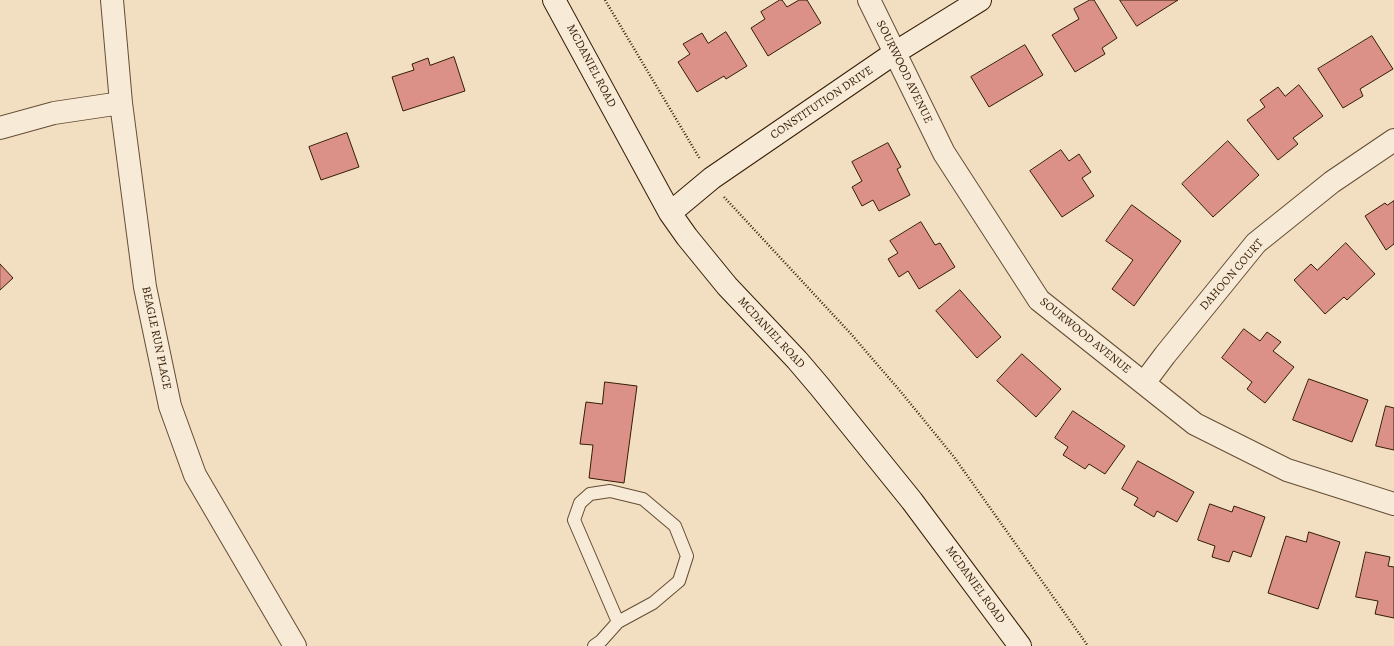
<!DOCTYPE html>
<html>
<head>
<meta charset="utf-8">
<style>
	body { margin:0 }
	canvas { display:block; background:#f2dec1 }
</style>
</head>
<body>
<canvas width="1394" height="646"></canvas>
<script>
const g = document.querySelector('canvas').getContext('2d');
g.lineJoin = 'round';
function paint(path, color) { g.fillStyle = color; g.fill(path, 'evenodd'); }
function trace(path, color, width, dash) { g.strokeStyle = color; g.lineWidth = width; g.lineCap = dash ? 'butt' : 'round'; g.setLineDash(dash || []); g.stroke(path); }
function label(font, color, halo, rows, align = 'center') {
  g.font = font + ' Alegreya,serif'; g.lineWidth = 3; g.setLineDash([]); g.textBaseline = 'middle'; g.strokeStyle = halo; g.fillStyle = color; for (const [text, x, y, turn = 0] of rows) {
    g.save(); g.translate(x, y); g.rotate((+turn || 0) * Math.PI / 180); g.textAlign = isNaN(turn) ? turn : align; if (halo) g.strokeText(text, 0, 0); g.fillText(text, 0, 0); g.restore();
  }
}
const building = new Path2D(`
	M780 0H782L787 7 799 0H807L821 23 768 56 751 28 765 19 761 12Z
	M1090 0H1094L1117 38 1102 48 1105 54 1075 72 1052 35 1079 19 1074 9Z
	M1120 0H1178L1137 26Z
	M726 32 747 66 726 79 724 76 697 92 678 62 690 54 683 44 702 33 708 43Z
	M1372 36 1393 69 1360 89 1363 96 1343 108 1318 69Z
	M1025 45 1043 75 989 107 971 77Z
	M454 57 465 91 403 111 392 77 414 70 412 64 428 58 430 65Z
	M1299 85 1323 116 1293 138 1298 144 1278 160 1247 120 1265 107 1260 100 1278 87 1285 96Z
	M347 133 359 167 321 180 309 147Z
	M1228 141 1259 175 1213 217 1182 184Z
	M888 143 901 167 897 169 910 195 879 211 873 200 862 206 852 187 862 181 852 162Z
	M1061 150 1069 161 1079 154 1091 172 1082 178 1094 196 1062 217 1030 171Z
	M1394 201V244L1386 250 1365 216 1385 203 1387 205Z
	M1132 205 1181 241 1134 306 1112 289 1133 260 1106 241Z
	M921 222 935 245 940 243 955 267 919 289 908 271 899 277 888 259 898 253 890 241Z
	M1346 243 1375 274 1347 300 1344 297 1325 314 1294 280 1311 264 1317 270Z
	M0 264 13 278 0 290Z
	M960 290 1001 337 977 358 936 311Z
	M1244 329 1260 341 1267 332 1281 342 1273 351 1294 367 1265 403 1247 389 1252 382 1222 358Z
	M1022 354 1061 389 1036 417 997 381Z
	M1309 379 1368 400 1352 442 1293 420Z
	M605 382 637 386 624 483 589 478 593 445 580 444 586 402 602 404Z
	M1386 406 1394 408V450L1376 446Z
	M1073 411 1125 446 1105 474 1089 464 1085 469 1063 455 1068 447 1055 438Z
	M1138 461 1194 492 1177 522 1157 511 1154 517 1134 505 1138 498 1122 489Z
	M1210 504 1232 512 1234 506 1265 517 1251 557 1233 551 1229 562 1212 557 1215 546 1198 540Z
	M1309 532 1340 542 1318 609 1268 593 1286 536 1306 542Z
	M1366 552 1390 557 1388 566 1394 567V618L1375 614 1378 601 1356 597Z`);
paint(building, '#dc9188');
trace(building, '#341d05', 1);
const lane = new Path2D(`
	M594 646 601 641 618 622 653 603 679 581 687 556 675 526 643 499 610 491 590 494 580 503 574 520 618 622`);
const street = new Path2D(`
	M112 0 121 103 145 287 170 406 195 475 295 646
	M869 0 944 153 1039 300 1195 424 1287 470 1394 504
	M0 128 54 113 121 103
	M1144 383 1165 355 1256 243 1332 182 1394 140`);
const secondary = new Path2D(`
	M554 0 670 213 687 237 727 286 797 360 820 387 912 501 1020 646
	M670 213 712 178 896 52 980 0`);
trace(lane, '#644d34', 14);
trace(street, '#644d34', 24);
trace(secondary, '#341d05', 24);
trace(new Path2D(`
	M605 0 700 159
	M724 197 851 334 901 392 954 457 1088 646`), '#341d05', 2.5, [1, 2]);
trace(lane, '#f7ead7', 12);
trace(street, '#f7ead7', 22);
trace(secondary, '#f7ead7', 22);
label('12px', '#341d05', '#f7ead7', [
	["MCDANIEL ROAD",591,66,62],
	["SOURWOOD AVENUE",904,72,64],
	["CONSTITUTION DRIVE",822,103,-34],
	["DAHOON COURT",1232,275,-49],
	["MCDANIEL ROAD",771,333,47],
	["SOURWOOD AVENUE",1085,336,39],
	["BEAGLE RUN PLACE",156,338,78],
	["MCDANIEL ROAD",975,585,54]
]);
</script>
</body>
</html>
